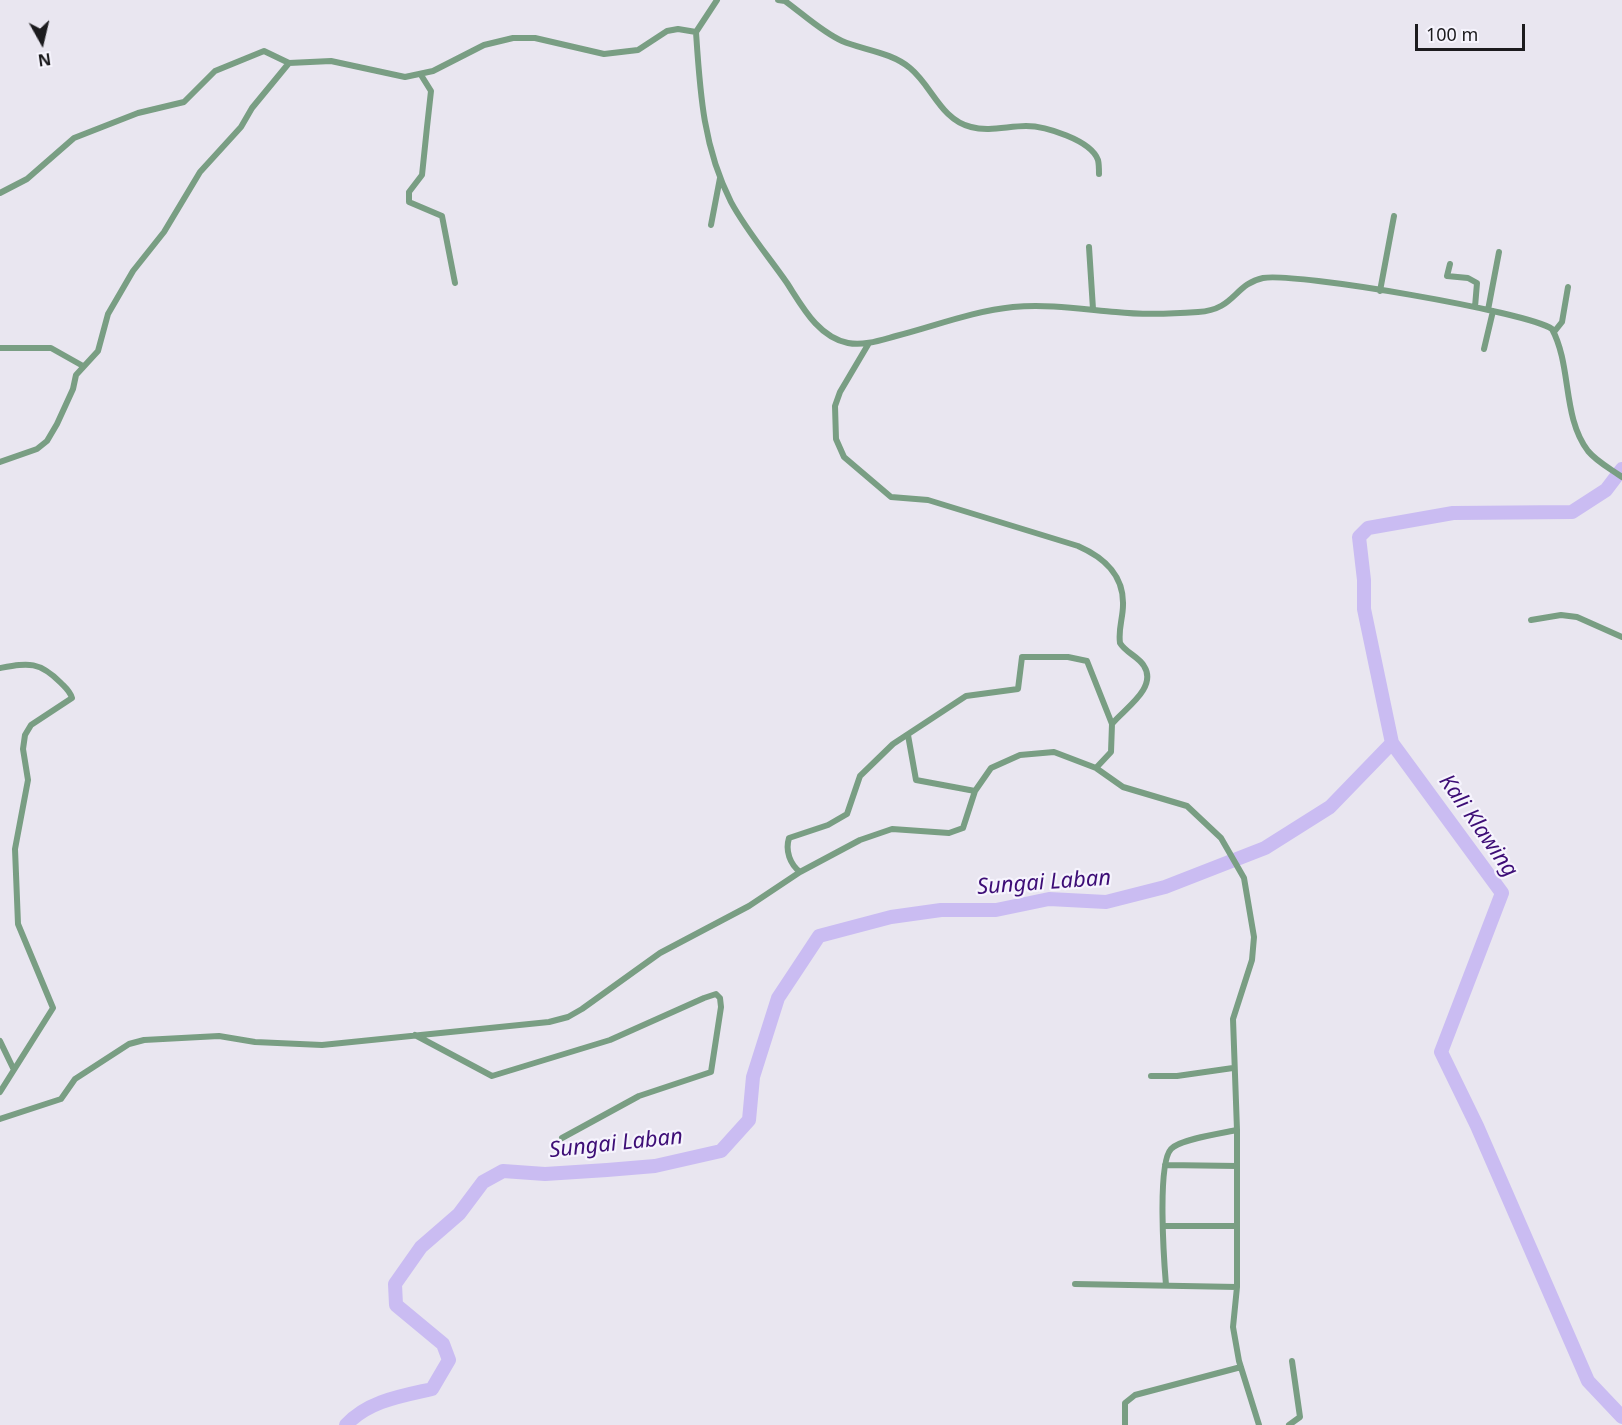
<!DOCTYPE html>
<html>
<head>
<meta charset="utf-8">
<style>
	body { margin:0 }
	#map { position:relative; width:1622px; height:1425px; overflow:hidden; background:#e9e6f0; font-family:"Noto Sans",sans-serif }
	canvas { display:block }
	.north { position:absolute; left:12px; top:12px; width:60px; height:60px; -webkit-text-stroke:4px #f6f4fd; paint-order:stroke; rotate:172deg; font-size:16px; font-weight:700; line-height:24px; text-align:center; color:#1c1b1e }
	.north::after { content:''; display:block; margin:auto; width:21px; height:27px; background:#1c1b1e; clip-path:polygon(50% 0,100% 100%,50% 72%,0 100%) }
	.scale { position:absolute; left:1415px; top:24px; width:110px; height:27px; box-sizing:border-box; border:3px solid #1c1b1e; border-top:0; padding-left:8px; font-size:18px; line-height:21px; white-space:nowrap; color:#1c1b1e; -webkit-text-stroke:4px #f6f4fd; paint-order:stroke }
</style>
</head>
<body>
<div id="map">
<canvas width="1622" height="1425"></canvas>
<div class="north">N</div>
<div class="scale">100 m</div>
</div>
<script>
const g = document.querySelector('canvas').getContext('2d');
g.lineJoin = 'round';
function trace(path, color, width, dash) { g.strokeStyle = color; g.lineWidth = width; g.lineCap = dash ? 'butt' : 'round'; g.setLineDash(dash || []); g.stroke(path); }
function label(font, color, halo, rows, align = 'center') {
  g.font = font + ' "Noto Sans",sans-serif'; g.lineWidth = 4.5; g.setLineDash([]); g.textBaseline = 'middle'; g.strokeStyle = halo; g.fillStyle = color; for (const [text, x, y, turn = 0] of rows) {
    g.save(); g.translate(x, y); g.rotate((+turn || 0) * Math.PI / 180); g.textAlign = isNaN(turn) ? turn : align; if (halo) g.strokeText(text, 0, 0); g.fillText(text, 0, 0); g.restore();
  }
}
trace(new Path2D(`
	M1622 469 1606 490 1572 512 1453 513 1368 528 1359 537 1364 580V609L1392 743 1502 893 1441 1052 1477 1126 1588 1381 1622 1417
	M346 1425C368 1401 401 1396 432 1389L449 1360 443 1344 396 1305 395 1284 421 1247 459 1214 483 1182 503 1171 545 1174 607 1170 655 1166 721 1151 749 1120 753 1077 778 998 819 936 891 917 941 910H996L1049 899 1106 902 1165 887 1265 848 1330 807 1392 743`), '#cabcf2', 14);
trace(new Path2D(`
	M778 0 785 1C803 14 822 32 842 41 863 50 891 52 910 68 932 86 941 120 971 127 989 132 1008 126 1026 126 1045 126 1091 140 1098 160 1099 164 1099 170 1099 174
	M696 32 717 0
	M421 75 431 91 427 127 422 175 409 192V202L442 216 455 283
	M0 193 27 179 74 138 138 113 184 102 215 71 264 51 289 63
	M711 225 720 178
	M1089 247 1093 309
	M1450 264 1447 276 1468 278 1477 283 1475 307
	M1380 291 1394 216
	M1488 310 1499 252
	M1554 332 1562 322 1568 287
	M869 343 840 392 835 406 836 439 844 457 891 497 928 500 1078 546C1103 557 1124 574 1123 605 1123 618 1118 629 1120 643 1126 653 1138 656 1144 666 1158 688 1124 709 1112 724L1111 752 1096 768
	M0 348H51L83 366
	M1484 349 1493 311
	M0 462 37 449 47 441 57 424 73 389 76 375 98 351 108 314 133 271 164 232 200 172 241 127 252 108 289 63 331 61 405 77 433 71 484 45 513 38H535L604 54 638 50 667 31 678 29 696 32C700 92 703 147 731 202 746 230 769 257 787 283 802 306 818 337 848 343 864 346 881 340 896 336 935 326 973 311 1013 307 1048 304 1081 309 1116 312 1143 315 1171 314 1198 312 1235 310 1234 284 1263 278 1295 272 1529 312 1552 329 1572 366 1562 417 1588 451 1597 462 1611 469 1622 477
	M1531 620 1561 615 1577 617 1622 637
	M0 668C29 663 39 661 61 683 66 688 70 691 72 698L31 725 25 735 23 749 28 780 15 849 18 924 53 1008 0 1092
	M908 735 916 780 975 791
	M800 872C790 864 785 851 789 838L828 825 847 814 860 776 893 744 966 696 1018 689 1022 657H1068L1087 661 1112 724
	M415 1035 492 1076 610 1040 704 998 716 994 720 998 721 1007 711 1072 639 1096 562 1138
	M0 1041 13 1068
	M1151 1076H1177L1233 1068
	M0 1119 61 1099 75 1079 129 1044 144 1040 219 1036 255 1042 322 1045 549 1022 568 1017 582 1009 660 953 749 906 800 872 860 840 892 829 949 833 963 828 975 791 991 768 1020 755 1054 752 1096 768 1123 787 1187 806 1221 838 1244 878 1254 937 1252 960 1233 1019 1237 1130V1287L1233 1327 1239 1361 1259 1425
	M1165 1165 1237 1166
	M1164 1226H1236
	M1075 1284 1237 1287
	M1166 1285C1164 1261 1157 1164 1171 1149 1180 1139 1223 1133 1237 1130
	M1125 1425V1403L1135 1395 1241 1367
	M1289 1425 1300 1417 1292 1361`), '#799e83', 6);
label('italic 22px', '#3d0d76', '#f6f4fd', [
	["Kali Klawing",1478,826,55],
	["Sungai Laban",1044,883,-4],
	["Sungai Laban",616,1144,-6]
]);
</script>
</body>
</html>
